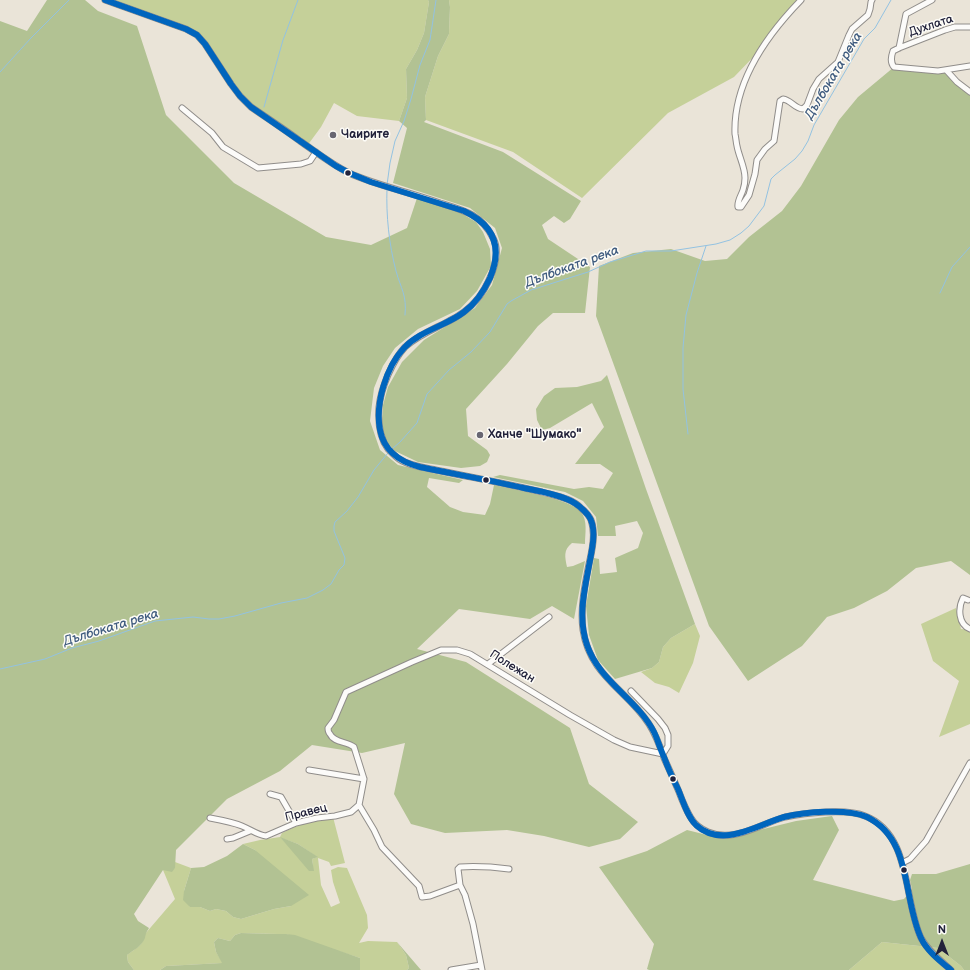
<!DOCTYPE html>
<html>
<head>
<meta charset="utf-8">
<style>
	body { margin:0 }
	#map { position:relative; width:970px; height:970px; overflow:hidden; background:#eae4d8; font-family:"Balsamiq Sans",sans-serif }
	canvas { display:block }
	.north { position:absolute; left:922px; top:922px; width:40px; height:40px; -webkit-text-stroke:3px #fdfcf7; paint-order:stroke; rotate:0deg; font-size:11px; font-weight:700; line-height:16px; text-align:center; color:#22223b }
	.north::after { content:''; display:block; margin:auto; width:14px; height:18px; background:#22223b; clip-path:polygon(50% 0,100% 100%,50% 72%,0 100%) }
</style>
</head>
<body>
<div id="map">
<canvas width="970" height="970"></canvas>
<div class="north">N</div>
</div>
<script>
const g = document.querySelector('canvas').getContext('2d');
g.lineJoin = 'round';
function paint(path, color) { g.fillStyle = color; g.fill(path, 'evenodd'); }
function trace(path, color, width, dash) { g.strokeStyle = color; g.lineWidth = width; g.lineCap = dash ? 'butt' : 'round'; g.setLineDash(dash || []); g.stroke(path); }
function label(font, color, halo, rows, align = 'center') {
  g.font = font + ' "Balsamiq Sans",sans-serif'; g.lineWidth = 3; g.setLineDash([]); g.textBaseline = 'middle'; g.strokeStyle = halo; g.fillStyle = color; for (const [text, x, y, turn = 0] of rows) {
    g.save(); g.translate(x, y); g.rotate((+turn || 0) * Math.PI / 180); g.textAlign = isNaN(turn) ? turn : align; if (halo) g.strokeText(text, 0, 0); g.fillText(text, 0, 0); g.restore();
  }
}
paint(new Path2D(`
	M105 0H428L429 2 424 33 417 50 406 69 407 98 399 121 357 116 334 103 321 127 307 146 240 96 197 35Z
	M449 0H801L761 49 734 77 668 113 582 198 513 152 426 120 425 97 438 56 449 34 450 7Z
	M956 608 961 629 970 630V724L939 737 959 681 933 661 921 624Z
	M695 624 700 636 693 663 679 693 669 687 655 683 641 672 652 668 659 662 663 647 671 638Z
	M333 817 345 863 331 866 329 862 318 858 321 885 331 907 340 903 333 882 331 870 338 867 347 868 367 915 368 928 359 943 368 941 397 942 406 955 409 968 407 970H360V958L286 934H277L241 933 235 935 230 941 218 938 214 942 216 952 223 963 166 966 160 970H134L128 962 127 955C135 949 144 945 145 934L175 899 163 870 175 868V862L191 868 184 891 190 907H200L210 911 216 909 226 911 233 917 241 919 274 909 291 906 255 850 243 844 260 840 280 837 282 833C298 824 316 821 333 817ZM281 838 298 844 317 857 312 859 313 866Z
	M882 942 938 948 961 966 964 970H849Z`), '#c5d099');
paint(new Path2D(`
	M47 0H85L98 11 137 26 166 115 234 183 326 237 371 245 407 228 417 198 461 213 476 222 483 232 490 249 491 266 477 291 460 309 418 329 395 348 383 366 374 388 370 421 380 450 398 465 463 480 459 483 429 478 427 487 450 507 463 512 485 515 490 504 494 485C511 489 572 499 581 512 588 521 585 533 585 544L572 543C563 550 565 557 567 567L573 566 585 561 574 619 552 606 530 619 459 609 417 649 466 662 570 728 589 784 638 822 620 839 589 847 544 836 507 830 445 833 411 824 394 794 405 743 362 753 312 745 280 771 227 799 176 850 175 868 172 872 163 870 134 914 138 921 149 928C146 933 146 933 145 938 142 946 134 950 127 955L128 962 134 970H0V21L27 31Z
	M428 0H449L450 7 449 34 438 56 425 97 426 120 424 122 503 152 581 201 570 219 564 223 554 216 542 225 548 239 590 267 585 313H553L538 326 507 364 466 409 468 436 487 450 490 455 487 462 480 466 461 468 418 462 395 451 385 440 382 424 383 405 388 387 402 362 424 340 475 308 492 285 502 248 495 228 470 208 393 183 407 128 399 121 407 98 406 69 417 50 424 33 429 2Z
	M894 67 947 71 970 92V575L951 561 916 568 887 591 854 608 827 617 802 646 748 681 709 626 596 316 599 266 633 253 671 249 705 261 727 259 749 237 782 211 801 186 839 120 858 97Z
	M607 375 646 489 695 624 671 638 663 647 659 662 652 668 615 679 598 660 589 635 586 606 594 558 599 559 600 574 617 572 615 558 638 548 643 533 637 521 615 526 616 536H598L596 517 583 501 565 492 493 477 500 475 574 489 589 487 603 489 613 473 600 464H575L604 427 592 403 550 428 542 430 537 420 536 409 544 396 555 388 577 387 601 381Z
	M832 816 839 830 813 880 894 901 904 899 912 889 910 880 912 874H936L970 864V970H964L961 966 938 948 882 942 849 970H649L647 969 654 944 599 867 647 851 687 830 723 839 796 821Z
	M280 837 298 844 318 857 312 859 314 871H309Z
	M243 844 255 850 309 895 291 906 274 909 241 919 233 917 226 911 216 909 210 911 200 907H190L183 900 184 891 191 868 204 867 227 856Z
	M241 933 277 934H286L295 935 360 958V970H160L166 966 222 963 216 952 214 942 218 938 230 941 235 935Z
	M397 942 421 970H407L409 968 406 955Z`), '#b2c293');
trace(new Path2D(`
	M0 72 31 38 69 0
	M264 107 283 40 298 0
	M387 185 390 163 395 141 404 121 411 99 420 65 430 40 436 0
	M387 188C386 216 389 244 396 271 401 289 407 295 405 315
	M940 293 952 267 970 247
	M688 434 683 389V348L686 315 697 273 706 246
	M392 449 400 442 417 423 427 394 449 370 471 352 490 332 507 304 511 301 531 290 588 272 610 262 646 251H671L716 244 730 240 741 233 749 226 764 206 771 179 775 175 795 159 802 151 808 141 814 125 864 39 875 28 891 0
	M0 669 45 659 72 648 99 641 155 621 193 617 209 619H219L235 616 281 603 307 598 323 590 331 584 339 570 344 565 345 558 334 531V526L335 522 347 511 358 497 374 470 388 453`), '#93c2e1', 1);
const minor = new Path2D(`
	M105 0 186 29 197 35 205 44 231 84 240 96 251 107C267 118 284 129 300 141 316 152 331 164 349 173 378 186 410 192 440 203 463 210 481 214 493 238 499 249 496 262 492 273 483 296 471 310 449 321 434 329 418 335 405 347 392 361 381 388 379 407 378 422 379 437 388 449 390 451 397 458 399 459 411 467 428 468 441 471 475 478 509 484 542 492 556 496 572 498 582 509 585 511 590 517 591 520 596 533 592 551 589 564 585 585 580 608 583 630 590 676 626 689 649 724 656 735 660 746 664 758 669 769 674 780 679 792 682 800 686 810 691 818 695 825 701 829 708 832 734 843 760 824 785 817 804 813 847 808 865 816 912 834 903 900 921 938 928 951 940 960 951 970
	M801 0C767 35 733 82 735 134 736 138 736 142 737 146 739 157 745 167 745 178 745 182 744 187 743 190 741 196 737 201 738 207H741L749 195 755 174 757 160 765 149 774 141 780 101 783 99C791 100 795 109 803 109L807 105 813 89 819 79 838 62 849 35 852 29 868 15 870 9 871 2 872 0
	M970 27H955L945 30 899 48 893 51C891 57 890 62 894 67L938 71 970 66
	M899 48 906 14 932 0
	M947 71 957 82 970 92
	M182 108 212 133 223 147 258 168 301 164 310 161 316 152
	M968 600 963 598C958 608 958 624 970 629
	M488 664 549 617
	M631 691 658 719 665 728 668 735V746L663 754
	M309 770 364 779
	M270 794 281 797 296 823
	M210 818C221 820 232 822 242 826 250 829 257 835 266 836L296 823 317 818 335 816 351 812 359 805
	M227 839 233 838 250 831
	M902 863 910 859 926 841 970 763
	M460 885 430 896 422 897 419 886 382 847 374 830 359 805 364 779 354 747C347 741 334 743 330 734 328 732 328 730 328 728L334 720 346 692 412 662 441 650H457L470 654 570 715 614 740 630 747 663 754
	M451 970 481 965
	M482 970 473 924 465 895 460 885 458 869 460 867C477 866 493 867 509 869`);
trace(minor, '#908d8a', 7);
trace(minor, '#fcfbf9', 5);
trace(new Path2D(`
	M105 0 186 29 197 35 205 44 231 84 240 96 251 107 336 166 349 173 371 182 464 211C494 225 503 247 490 278 484 291 476 303 464 312 446 326 421 330 404 348 386 367 375 404 380 430 384 451 400 462 420 467 454 474 489 480 524 488 539 491 557 494 571 501 577 504 583 509 588 515 595 524 594 538 592 549 587 581 576 613 587 645 599 681 637 699 654 732 658 740 660 749 664 757 668 768 673 779 678 789 683 801 687 816 696 825 722 849 757 825 784 817 804 812 848 808 867 817 913 840 902 897 921 938 927 951 940 961 951 970`), '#0065bd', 6);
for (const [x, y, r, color] of [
	[333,135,4,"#686672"],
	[348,173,3.5,"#22223b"],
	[480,435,4,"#686672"],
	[486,480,3.5,"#22223b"],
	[673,779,3.5,"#22223b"],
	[904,870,3.5,"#22223b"]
]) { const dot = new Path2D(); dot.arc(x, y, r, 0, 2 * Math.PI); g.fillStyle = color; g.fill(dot); trace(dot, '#fdfcf7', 1.5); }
label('12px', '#22223b', '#fdfcf7', [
	["Духлата",931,26,-18],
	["Полежан",512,667,32],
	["Правец",306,813,-14]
]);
label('bold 12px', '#22223b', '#fdfcf7', [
	["Чаирите",341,135],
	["Ханче \"Шумако\"",488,435]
], 'left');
label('italic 13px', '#405c7f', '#fdfcf7', [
	["Дълбоката река",834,76,-59],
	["Дълбоката река",572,267,-20],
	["Дълбоката река",111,628,-17]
]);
</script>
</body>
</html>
